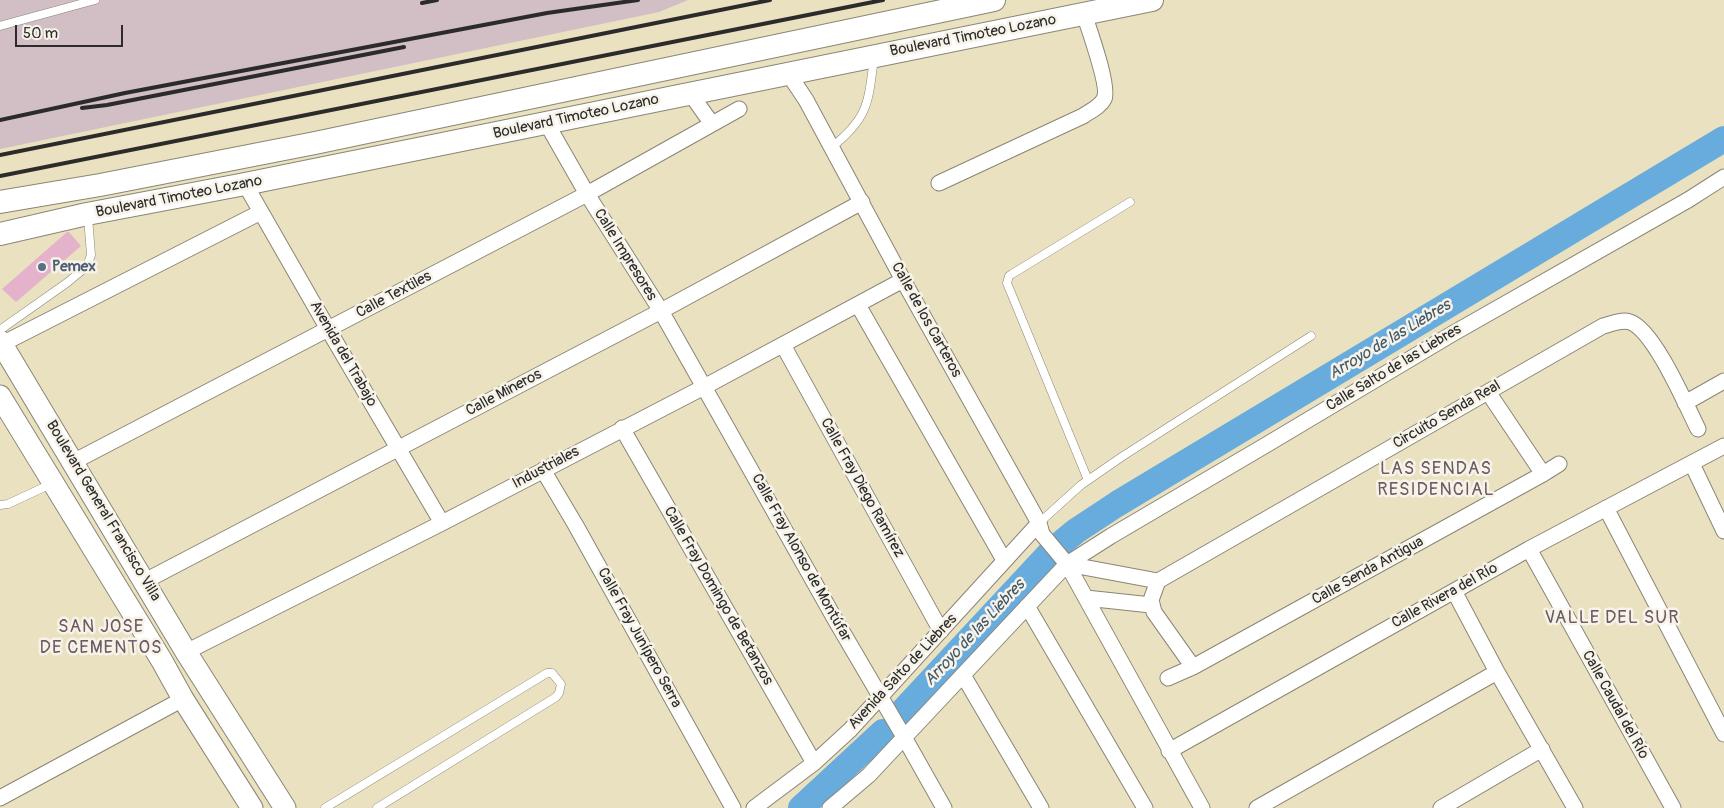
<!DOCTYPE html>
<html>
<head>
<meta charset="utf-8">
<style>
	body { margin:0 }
	#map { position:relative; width:1724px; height:808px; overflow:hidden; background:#e9e1bf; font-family:Pangolin,sans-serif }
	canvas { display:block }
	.scale { position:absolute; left:15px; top:25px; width:108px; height:22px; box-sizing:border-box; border:2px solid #2b2b2b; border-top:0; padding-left:6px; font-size:15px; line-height:18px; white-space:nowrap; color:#2b2b2b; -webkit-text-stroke:4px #f7f3e8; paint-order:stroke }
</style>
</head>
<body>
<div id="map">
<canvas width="1724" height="808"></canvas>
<div class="scale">50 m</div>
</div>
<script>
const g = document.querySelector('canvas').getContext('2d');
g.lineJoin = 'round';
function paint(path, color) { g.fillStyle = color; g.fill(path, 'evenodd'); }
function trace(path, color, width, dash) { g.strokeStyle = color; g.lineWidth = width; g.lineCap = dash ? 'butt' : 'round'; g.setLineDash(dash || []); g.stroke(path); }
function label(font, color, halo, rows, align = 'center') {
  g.font = font + ' Pangolin,sans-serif'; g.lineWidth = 5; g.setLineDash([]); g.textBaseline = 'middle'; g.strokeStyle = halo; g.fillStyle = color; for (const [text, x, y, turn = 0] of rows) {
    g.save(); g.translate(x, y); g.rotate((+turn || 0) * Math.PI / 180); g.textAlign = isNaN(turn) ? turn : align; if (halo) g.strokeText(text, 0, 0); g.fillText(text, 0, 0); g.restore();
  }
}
paint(new Path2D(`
	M0 0H688L659 12 0 149Z`), '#d2bec5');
trace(new Path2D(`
	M1059 545 1076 531 1117 504 1724 139
	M900 714 1050 553
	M801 808 883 732`), '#68abdd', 26);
paint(new Path2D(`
	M67 232H69L81 246 16 302 2 289Z`), '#e4b2ca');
const service = new Path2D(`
	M0 26 95 0
	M832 147C869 117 868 103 874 58
	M0 330 68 282 87 266 91 255 88 217
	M1088 480 1007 283 1009 276 1012 274 1130 202
	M0 505 8 504 51 484
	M1039 523 1081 485 1123 456 1311 336
	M325 808 547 673H552L561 684 559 693 556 697 377 808`);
const minor = new Path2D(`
	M788 73 806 100 903 280 1039 523 1042 534 1067 564 1202 808
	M690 93 712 124
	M547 124 587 194 661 311 704 387 836 621 904 737 944 808
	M939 183 1083 116C1090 111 1100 107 1104 99 1110 88 1089 29 1084 14
	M245 184 328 329 442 523
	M858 305 1004 560
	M2 344 261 212
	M783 345 941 631
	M1488 392 1543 474
	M1685 403 1724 381
	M622 428 814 763
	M73 462 587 194 739 109
	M1692 464 1724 531
	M543 470 575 524 733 808
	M1606 508 1724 734
	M1529 549 1673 808
	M1067 564 1158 581 1603 326C1612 324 1621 319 1630 322 1654 330 1686 405 1698 429
	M145 581 661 311 862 202
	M1158 581 1151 600 1154 612 1193 667
	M1454 591 1497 672 1575 808
	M1086 598 1151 605
	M1027 606 1145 808
	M186 652 442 523 704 387 903 280
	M963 675 1041 808
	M1168 678 1193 667 1543 474 1559 464
	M1169 751 1529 549 1724 446
	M0 798 183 699
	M754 808 814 763 850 730 1039 523
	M830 808 869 775 1067 564 1111 536 1266 445 1452 334 1688 200 1724 177
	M1257 808 1497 672
	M1441 808 1542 749`);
const secondary = new Path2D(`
	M0 341 186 652 285 808
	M0 396 162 661 183 699 252 808`);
const primary = new Path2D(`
	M0 202 100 185 315 143 994 0
	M0 234 87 214 245 184 1152 0`);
trace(service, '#8a8675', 9);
trace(minor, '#8a8675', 17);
trace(secondary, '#8a8675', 23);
trace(primary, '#8a8675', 24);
trace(service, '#fff', 8);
trace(minor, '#fff', 15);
trace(secondary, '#fff', 21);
trace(primary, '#fff', 22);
trace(new Path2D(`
	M422 3 437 0
	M82 108 107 105 404 47
	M0 120 125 93 547 13 638 0
	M0 155 770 0
	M0 176 883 0`), '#2b2b2b', 4);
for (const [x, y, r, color] of [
	[42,267,5,"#5c6f8a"]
]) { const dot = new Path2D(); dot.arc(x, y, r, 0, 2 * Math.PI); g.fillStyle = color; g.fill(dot); trace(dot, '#f7f3e8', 2); }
label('15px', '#2b2b2b', '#f7f3e8', [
	["Boulevard Timoteo Lozano",973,36,-11],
	["Boulevard Timoteo Lozano",576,117,-12],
	["Boulevard Timoteo Lozano",179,197,-11],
	["Calle Impresores",625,255,58],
	["Calle Textiles",394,295,-28],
	["Calle de los Carteros",926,320,61],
	["Avenida del Trabajo",343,354,60],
	["Calle Salto de las Liebres",1394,368,-31],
	["Calle Mineros",504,393,-28],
	["Circuito Senda Real",1447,415,-30],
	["Industriales",546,468,-28],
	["Calle Fray Diego Ramírez",862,488,61],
	["Boulevard General Francisco Villa",103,511,59],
	["Calle Fray Alonso de Montúfar",801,558,61],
	["Calle Senda Antigua",1368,571,-29],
	["Calle Fray Domingo de Betanzos",718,596,60],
	["Calle Rivera del Río",1445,596,-29],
	["Calle Fray Junípero Serra",639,638,61],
	["Avenida Salto de Liebres",903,672,-47],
	["Calle Caudal del Río",1615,705,61]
]);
label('bold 15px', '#4e5e75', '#f7f3e8', [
	["Pemex",52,267]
], 'left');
label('italic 16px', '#405869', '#f7f3e8', [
	["Arroyo de las Liebres",1390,340,-31],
	["Arroyo de las Liebres",975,633,-47]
]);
g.letterSpacing = '1px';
label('18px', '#6c5a63', '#f7f3e8', [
	["LAS SENDAS",1436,469],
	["RESIDENCIAL",1436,490],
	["VALLE DEL SUR",1612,618],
	["SAN JOSE",101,627],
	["DE CEMENTOS",101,648]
]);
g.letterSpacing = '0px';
</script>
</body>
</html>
